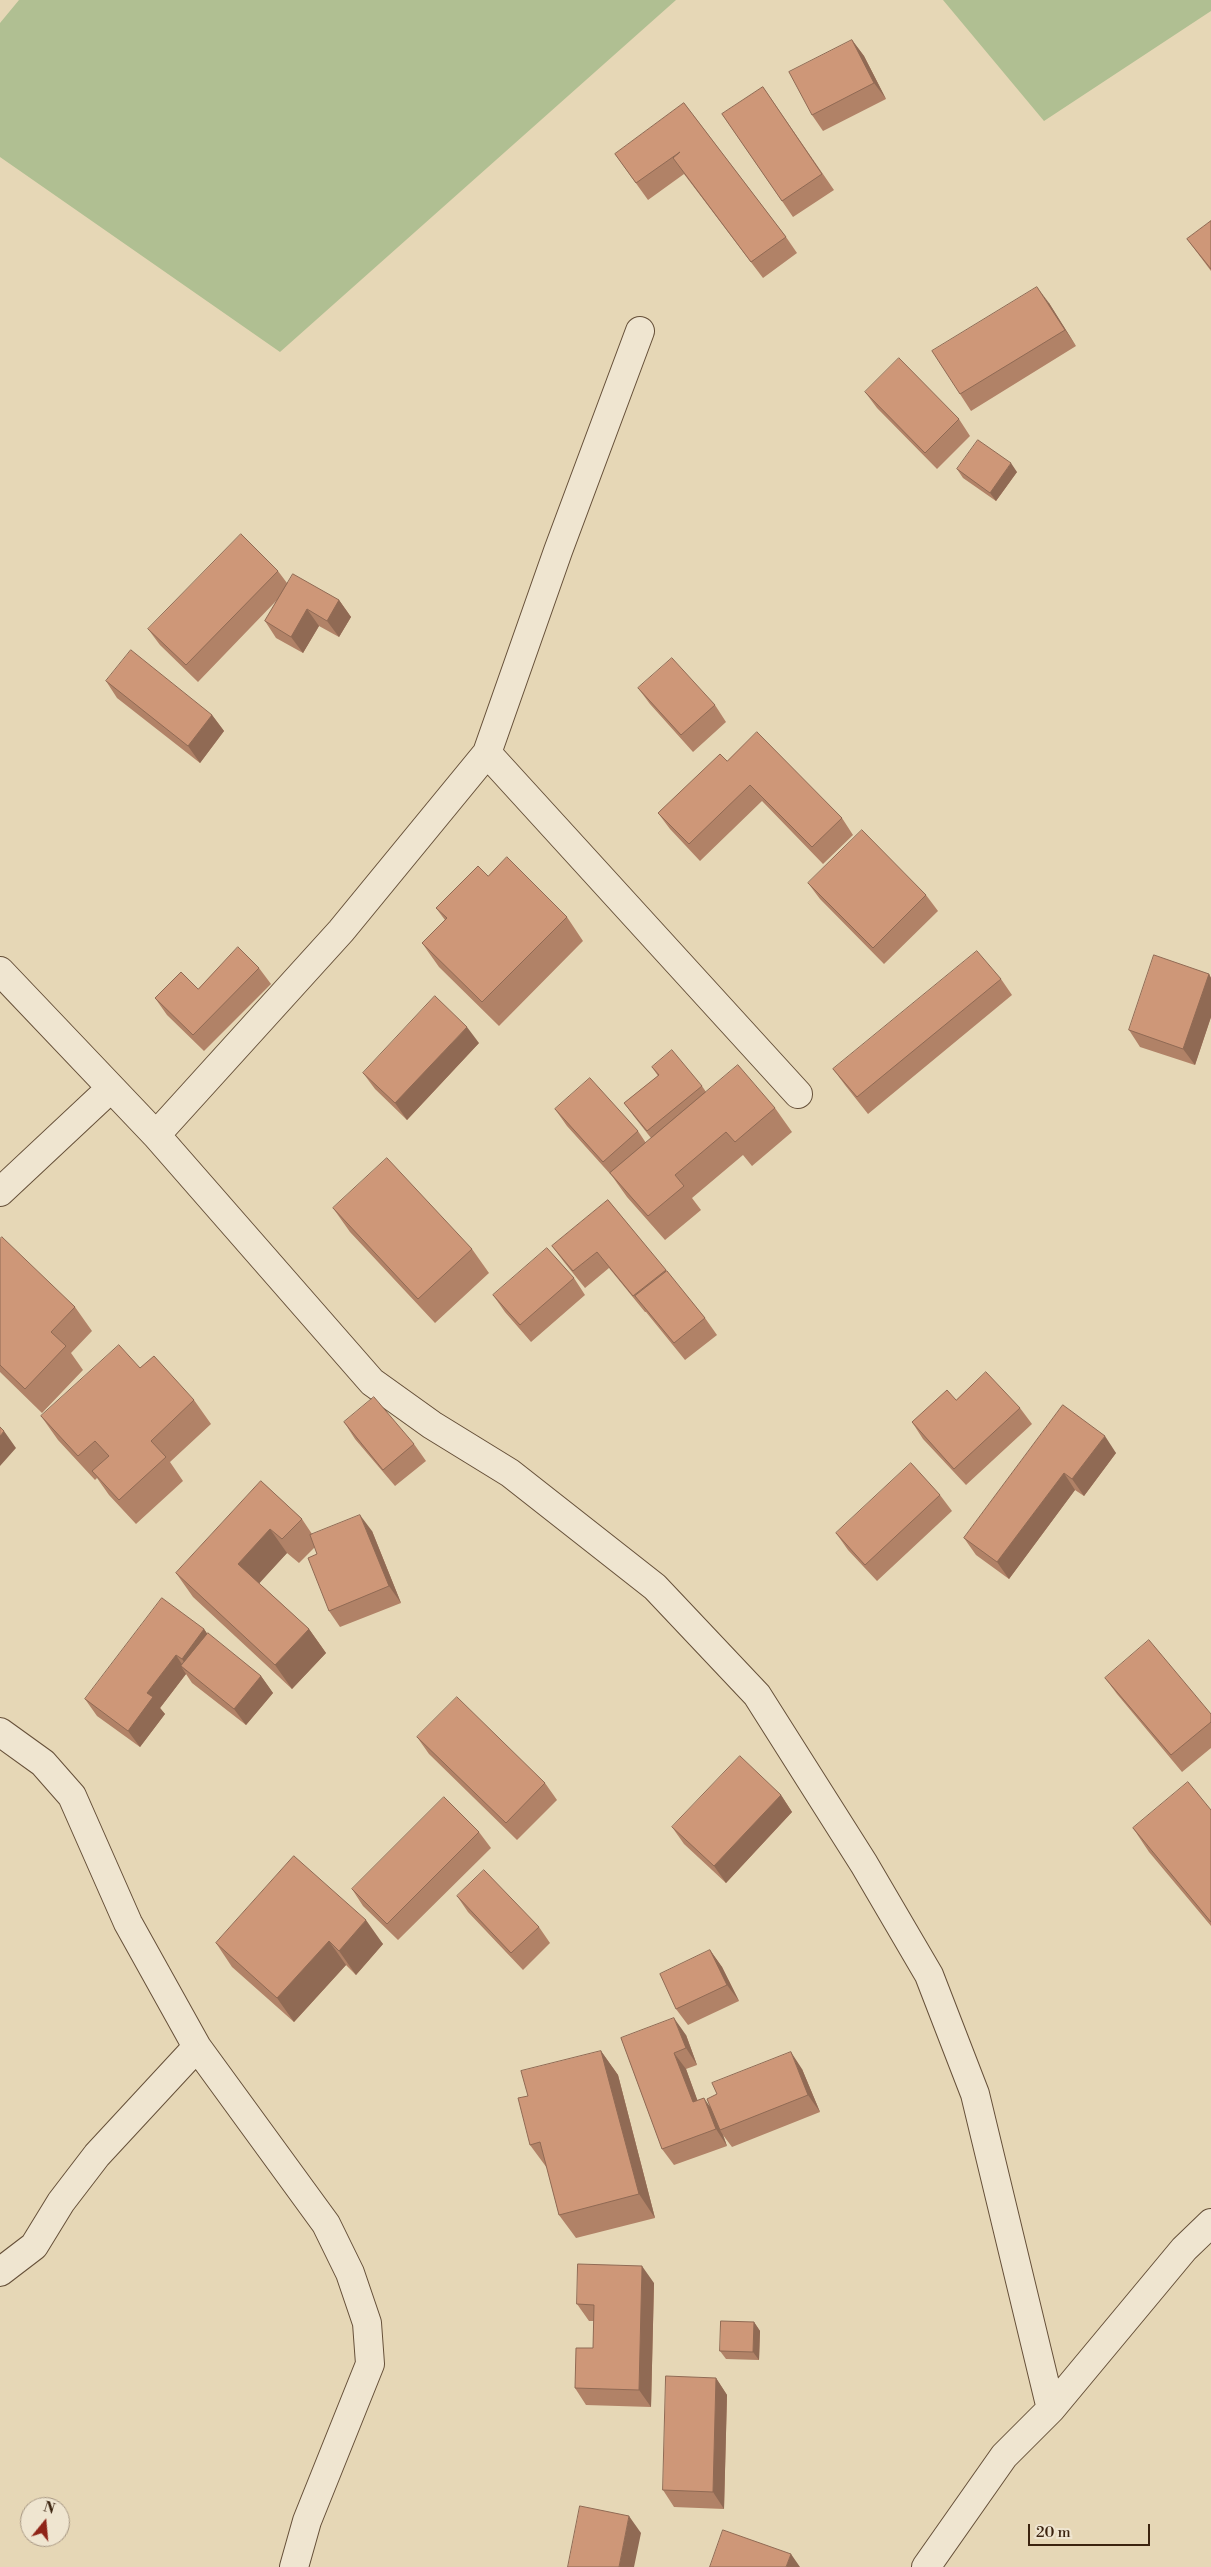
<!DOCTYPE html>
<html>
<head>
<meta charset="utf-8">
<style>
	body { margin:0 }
	#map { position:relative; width:1211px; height:2567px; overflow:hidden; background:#e6d7b6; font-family:"Libre Bodoni",serif }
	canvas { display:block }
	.north { position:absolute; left:20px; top:2497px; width:50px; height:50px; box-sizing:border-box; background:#efe5d0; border:1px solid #a79783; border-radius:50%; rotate:17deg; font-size:14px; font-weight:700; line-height:20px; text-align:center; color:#3b230f }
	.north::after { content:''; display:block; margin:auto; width:18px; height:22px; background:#8f2418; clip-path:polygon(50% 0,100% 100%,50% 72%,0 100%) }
	.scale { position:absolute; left:1028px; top:2524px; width:122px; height:22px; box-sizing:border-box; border:2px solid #3b230f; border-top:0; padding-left:6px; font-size:15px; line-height:18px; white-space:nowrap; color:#3b230f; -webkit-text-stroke:4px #efe5d0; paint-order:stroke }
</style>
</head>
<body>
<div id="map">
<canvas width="1211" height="2567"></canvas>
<div class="north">N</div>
<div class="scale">20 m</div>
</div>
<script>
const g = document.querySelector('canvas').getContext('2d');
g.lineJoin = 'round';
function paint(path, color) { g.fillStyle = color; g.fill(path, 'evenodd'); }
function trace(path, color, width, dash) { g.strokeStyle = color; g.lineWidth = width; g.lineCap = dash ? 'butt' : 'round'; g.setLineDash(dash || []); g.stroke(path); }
paint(new Path2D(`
	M19 0H676L280 352 0 157V23Z
	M943 0H1211V11L1044 121Z`), '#b0bf92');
const minor = new Path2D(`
	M487 753 798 1094
	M0 971 156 1135 372 1382 432 1425 510 1473 655 1587 757 1695 864 1864 929 1975 975 2094 1051 2409
	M156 1135 341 931 487 753 558 551 640 331
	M0 1192 110 1089
	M0 1732 43 1763 72 1796 128 1923 197 2047 326 2224 350 2273 367 2323 370 2364 307 2521 294 2567
	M0 2272 34 2246 61 2202 97 2155 197 2047
	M926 2567 1004 2456 1051 2409 1184 2249 1211 2223`);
trace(minor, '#665039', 30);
trace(minor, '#efe5d0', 28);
paint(new Path2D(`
	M852 40 864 56 886 99 823 131 812 115Z
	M763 87 834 190 793 217 722 114Z
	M684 103 786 237 797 253 763 278 684 174 648 200 615 154Z
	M1211 221V271L1187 239Z
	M1049 303 1076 346 971 411 960 394Z
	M865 392 959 419 970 436 937 469 877 408Z
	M957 469 1017 472 996 501 963 478Z
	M278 571 287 583 339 600 351 617 339 637 319 626 303 653 276 638 265 621 277 600 198 682 160 645 148 629Z
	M106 681 212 715 224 731 200 763 117 698Z
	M638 688 715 705 726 722 693 752 650 704Z
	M727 761 842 818 853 835 823 864 762 801 700 861 670 829 658 813Z
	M488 876 567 917 583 941 499 1026 439 967 422 943 445 920 436 908Z
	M808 883 926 895 938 911 884 964 820 899Z
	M259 968 271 984 204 1051 167 1015 155 998 198 989Z
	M1209 974 1211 978V1017L1195 1065 1140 1047 1129 1030Z
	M1001 979 1012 995 868 1114 845 1085 833 1069Z
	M479 1043 407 1120 375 1089 363 1073Z
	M652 1067 702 1086 706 1092 775 1108 792 1132 752 1166 743 1155 692 1198 701 1210 665 1240 627 1197 612 1176 567 1126 555 1109 638 1131 646 1143 651 1138 636 1119 624 1103 658 1076Z
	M608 1200 705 1318 717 1335 685 1360 646 1312H645L609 1268 585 1288 564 1262 552 1246Z
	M333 1208 472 1249 489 1273 435 1323 350 1232Z
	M0 1239 75 1307 92 1331 71 1353 83 1370 42 1413 0 1372Z
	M574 1278 585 1295 531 1342 505 1312 493 1295Z
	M140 1368 194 1400 211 1424 170 1462 183 1481 136 1524 109 1495 97 1478 95 1480 58 1440 41 1416Z
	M956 1400 1020 1408 1032 1424 966 1485 923 1439 912 1422Z
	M1063 1405 1116 1453 1084 1496 1075 1490 1009 1579 976 1555 964 1538Z
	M344 1422 414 1444 426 1461 395 1486 355 1439Z
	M261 1481 302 1519 312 1534 372 1531 401 1603 340 1627 329 1611 317 1554 315 1547 299 1563 287 1553 259 1583 309 1629 326 1653 292 1689 193 1597 176 1573Z
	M940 1495 952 1511 877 1581 848 1550 836 1533Z
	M204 1629 207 1634 261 1676 273 1693 246 1725 192 1683 186 1674 160 1708 165 1714 140 1747 97 1716 85 1699Z
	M1105 1678 1211 1714V1748L1182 1772 1117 1694Z
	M417 1737 545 1783 557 1800 517 1840 429 1754Z
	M781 1795 792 1812 726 1883 684 1844 672 1827Z
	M1211 1810V1926L1149 1852 1133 1828Z
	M479 1832 491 1848 398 1940 363 1906 352 1889Z
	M294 1856 383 1944 356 1975 346 1965 294 2022 232 1967 216 1943Z
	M457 1896 539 1927 550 1943 523 1970 468 1912Z
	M710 1950 722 1967 739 2001 688 2025 676 2009Z
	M686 2035 697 2065 686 2069 697 2100 711 2107 802 2069 820 2112 732 2147 723 2135 727 2146 674 2165 662 2149 621 2038Z
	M601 2051 618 2075 655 2218 576 2238 559 2215 547 2168 530 2145 528 2096Z
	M654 2283 651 2407 586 2405 575 2388 593 2348 594 2321H589L577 2304Z
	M754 2322 760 2331 759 2360 726 2359 720 2351Z
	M716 2378 727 2395 724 2509 674 2507 663 2490Z`), '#b18267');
paint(new Path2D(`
	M852 40 864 56 886 99 874 83Z
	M1037 287 1049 303 1076 346 1065 330Z
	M1011 463 1017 472 996 501 990 493Z
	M339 600 351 617 339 637 327 621Z
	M307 609 319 626 303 653 291 637Z
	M212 715 224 731 200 763 188 746Z
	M1209 974 1211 978V1017L1195 1065 1183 1049Z
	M467 1027 479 1043 407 1120 395 1103Z
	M4 1431 16 1448 0 1466V1436Z
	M1105 1436 1116 1453 1084 1496 1072 1479Z
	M1064 1473 1075 1490 1009 1579 997 1562Z
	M360 1515 372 1531 401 1603 389 1586Z
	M270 1529 287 1553 255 1588 238 1564Z
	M204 1629 216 1646 193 1675 182 1659Z
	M309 1629 326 1653 292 1689 275 1665Z
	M176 1655 187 1672 181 1666 186 1674 160 1708 165 1714 140 1747 128 1731 147 1693Z
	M261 1676 273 1693 246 1725 234 1709Z
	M781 1795 792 1812 726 1883 714 1866Z
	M366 1920 383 1944 356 1975 339 1951Z
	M329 1941 346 1965 294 2022 277 1998Z
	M710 1950 722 1967 739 2001 727 1985Z
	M674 2018 686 2035 697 2065 686 2048Z
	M601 2051 618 2075 655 2218 639 2194Z
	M791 2052 802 2069 820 2112 808 2095Z
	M674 2053 686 2069 704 2118 693 2102Z
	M704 2098 715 2114 720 2130 723 2135 727 2146 716 2129Z
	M642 2266 654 2283 651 2407 639 2390Z
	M754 2322 760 2331 759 2360 753 2352Z
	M716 2378 727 2395 724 2509 713 2492Z
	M629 2516 641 2533 634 2567H619Z
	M791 2554 800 2567H786Z`), '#906a54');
const building = new Path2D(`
	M852 40 874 83 812 115 789 72Z
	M763 87 822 174 782 201 722 114Z
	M684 103 786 237 751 262 673 158 680 152 636 183 615 154Z
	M1211 221V269L1187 239Z
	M1037 287 1065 330 960 394 932 351Z
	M899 358 959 419 925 453 865 392Z
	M978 440 1011 463 990 493 957 469Z
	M241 534 278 571 186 665 148 629Z
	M293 574 339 600 327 621 307 609 291 637 265 621Z
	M131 650 212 715 188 746 106 681Z
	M672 658 715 705 681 735 638 688Z
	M757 732 842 818 812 847 750 785 689 844 658 813 720 754 727 761Z
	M862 830 926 895 873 948 808 883Z
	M507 857 567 917 482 1002 422 943 447 918 436 908 478 866 488 876Z
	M238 947 259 968 193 1035 155 998 181 972 198 989Z
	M977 951 1001 979 857 1097 833 1069Z
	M1154 955 1209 974 1183 1049 1129 1030Z
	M435 996 467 1027 395 1103 363 1073Z
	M672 1050 702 1086 647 1131 624 1103 659 1075 652 1067Z
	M738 1065 775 1108 735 1142 726 1132 675 1175 684 1186 648 1216 610 1173Z
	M590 1078 638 1131 603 1162 555 1109Z
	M387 1158 472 1249 418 1299 333 1208Z
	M608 1200 666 1270 633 1296 597 1252 573 1271 552 1246Z
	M2 1237 75 1307 51 1332 66 1346 25 1389 0 1365V1239Z
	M547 1248 574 1278 520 1325 493 1295Z
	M667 1271 705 1318 674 1343 635 1296Z
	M119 1345 140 1368 154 1356 194 1400 151 1441 166 1457 119 1500 92 1471 109 1456 95 1441 78 1456 41 1416Z
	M986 1372 1020 1408 954 1469 912 1422 947 1390 956 1400Z
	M374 1397 414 1444 383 1470 344 1422Z
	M1063 1405 1105 1436 1072 1479 1064 1473 997 1562 964 1538Z
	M0 1427 4 1431 0 1436Z
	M911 1463 940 1495 865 1565 836 1533Z
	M261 1481 302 1519 282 1539 270 1529 238 1564 309 1629 275 1665 176 1573Z
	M360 1515 389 1586 329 1611 308 1558 317 1554 310 1535Z
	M162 1598 204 1629 182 1659 176 1655 147 1693 153 1697 128 1731 85 1699Z
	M208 1633 261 1676 234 1709 181 1666Z
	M1149 1640 1211 1714V1722L1171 1755 1105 1678Z
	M457 1697 545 1783 506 1823 417 1737Z
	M740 1756 781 1795 714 1866 672 1827Z
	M1188 1782 1211 1810V1922L1133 1828Z
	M444 1797 479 1832 387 1924 352 1889Z
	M294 1856 366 1920 339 1951 329 1941 277 1998 216 1943Z
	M484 1870 539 1927 511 1953 457 1896Z
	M710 1950 727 1985 676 2009 660 1974Z
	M674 2018 686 2048 674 2053 693 2102 704 2098 716 2129 662 2149 621 2038Z
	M601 2051 639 2194 559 2215 540 2142 530 2145 518 2098 528 2096 521 2071Z
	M791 2052 808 2095 720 2130 707 2099 717 2094 712 2083Z
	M578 2264 642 2266 639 2390 575 2388 576 2348H593L594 2305 577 2304Z
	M721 2321 754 2322 753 2352 720 2351Z
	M666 2376 716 2378 713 2492 663 2490Z
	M580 2506 629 2516 619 2567H568Z
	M723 2530 791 2554 786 2567H710Z`);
paint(building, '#ce9778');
trace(building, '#906a54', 1);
</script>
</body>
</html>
